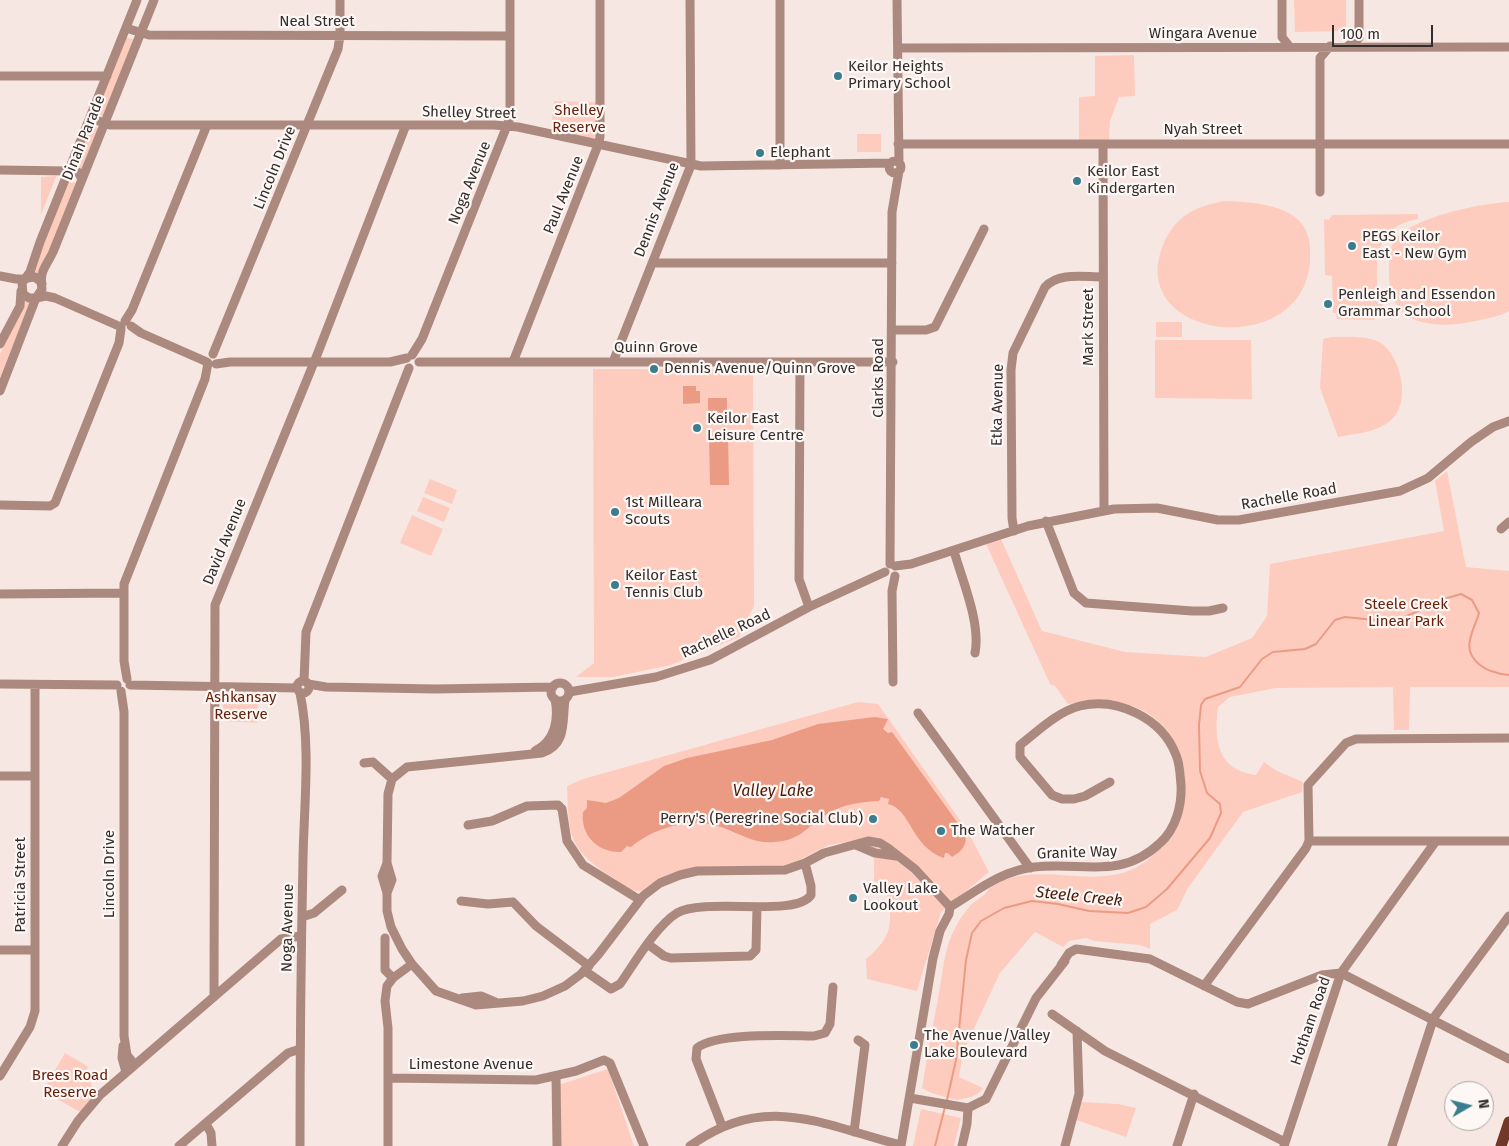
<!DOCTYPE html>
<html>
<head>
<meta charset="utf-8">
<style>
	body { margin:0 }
	#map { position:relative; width:1509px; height:1146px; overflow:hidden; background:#f7e7e3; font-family:"Fira Sans",sans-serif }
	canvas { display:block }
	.north { position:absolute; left:1444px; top:1081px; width:50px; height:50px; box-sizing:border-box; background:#fdf7f5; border:1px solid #aca6a4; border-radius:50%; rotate:82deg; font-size:14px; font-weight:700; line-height:20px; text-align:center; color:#332d2b }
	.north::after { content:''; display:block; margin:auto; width:18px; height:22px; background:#3b7d8e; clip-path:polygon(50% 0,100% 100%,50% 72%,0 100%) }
	.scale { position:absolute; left:1332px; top:25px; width:101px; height:22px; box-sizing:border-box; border:2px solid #332d2b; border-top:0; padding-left:6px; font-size:15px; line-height:18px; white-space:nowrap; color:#332d2b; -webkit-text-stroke:4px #fdf7f5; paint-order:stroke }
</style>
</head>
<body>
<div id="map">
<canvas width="1509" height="1146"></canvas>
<div class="north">N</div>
<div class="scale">100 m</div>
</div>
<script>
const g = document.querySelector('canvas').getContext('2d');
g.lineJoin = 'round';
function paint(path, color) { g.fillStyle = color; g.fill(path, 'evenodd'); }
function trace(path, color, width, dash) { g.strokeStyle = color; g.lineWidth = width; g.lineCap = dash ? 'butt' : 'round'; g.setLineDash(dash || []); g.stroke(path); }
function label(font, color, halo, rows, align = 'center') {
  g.font = font + ' "Fira Sans",sans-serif'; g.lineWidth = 4.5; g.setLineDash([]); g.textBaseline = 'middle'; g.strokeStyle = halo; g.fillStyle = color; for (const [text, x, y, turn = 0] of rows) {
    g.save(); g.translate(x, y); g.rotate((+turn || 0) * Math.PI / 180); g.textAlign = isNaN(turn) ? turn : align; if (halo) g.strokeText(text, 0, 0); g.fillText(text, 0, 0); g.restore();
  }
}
paint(new Path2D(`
	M1294 0H1346V31L1295 32Z
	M126 37 135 40 104 117 95 113Z
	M1134 55 1135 96 1119 97 1110 121 1109 140H1079V97L1095 96V56Z
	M554 101 596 102V136L592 139 551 132Z
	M91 125 100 129 82 172 72 168Z
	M857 134H881V152H857Z
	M56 176V177L41 215V177Z
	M69 180 78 184 38 277 32 274Z
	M1224 201C1253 202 1303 204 1309 240 1328 364 1122 347 1163 245 1175 216 1194 207 1224 201Z
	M1509 202V311C1499 317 1487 318 1476 321 1436 329 1389 328 1389 274 1389 263 1388 249 1395 240 1412 217 1482 203 1509 202Z
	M1418 214V219C1369 228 1377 268 1378 304H1383V309L1379 307 1373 314 1375 320 1337 319 1336 313H1333L1332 276 1325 275 1324 219 1329 220 1332 215Z
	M24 299 30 303 0 377V354Z
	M1156 322H1182V337H1156Z
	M1332 337C1346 337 1368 335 1381 343 1401 357 1411 401 1392 419 1378 433 1357 433 1338 437L1320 388 1323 339Z
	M1155 340H1251L1252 399 1155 398Z
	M593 369H753L754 606 739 637 671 665 613 677H576L594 663Z
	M1447 471 1466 567 1509 571V687H1410L1409 730H1394L1393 687 1276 688 1230 697 1218 707C1214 740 1217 770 1256 775L1264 762 1277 771 1303 782 1302 792 1243 812 1188 888 1177 910 1150 924V949L1140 945 1094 941 1086 938 1069 941 1063 947 1035 932 1000 973 963 1052 959 1077 983 1088C977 1097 967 1098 957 1100 947 1097 933 1095 922 1088 927 1058 932 1028 938 999 945 962 943 939 969 907 973 902 979 899 984 895 987 893 988 889 991 887 1037 857 1096 894 1142 864 1193 830 1203 751 1149 714 1125 698 1095 700 1068 704L1055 686 1050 684 986 544 1001 539 1042 631 1125 652 1206 657 1252 638 1267 616 1270 564 1444 531 1435 481Z
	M430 479 457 490 452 504 424 493Z
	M423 497 450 508 444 522 417 511Z
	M412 515 443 529 431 556 400 543Z
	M223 690 258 691 257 723 223 721Z
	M858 702 878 704 967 830 989 872 941 912 917 991 867 979 866 959C893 937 894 921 885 888L874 881V838L829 845 787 866 691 869 643 891C630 892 622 884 612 877 568 849 569 836 567 786L583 779Z
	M65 1053 87 1066 94 1095 80 1112 43 1091Z
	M608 1069 634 1146H556L555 1086Z
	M1081 1102 1118 1104 1136 1108 1126 1137 1076 1120Z
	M921 1109 961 1118 954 1146H913Z`), '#feccbe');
paint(new Path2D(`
	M683 386H696V391H700V403L683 404Z
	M708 398H727V425H708Z
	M709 434H728L729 485H710Z
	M875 717 888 719 883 729 888 733 892 732 965 833C968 845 962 851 952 857L948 853H945L944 858C911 847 911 809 888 804L889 799 881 797 879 801C860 802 843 804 827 814 807 826 802 840 775 842 755 844 742 835 724 828 693 816 655 827 631 847L627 846 621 852C599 853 580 836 583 812L587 808V800L606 803 619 798 664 766 687 758 772 740 818 724Z`), '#eb9b84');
trace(new Path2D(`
	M947 1100 956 1060 966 960 972 933 981 921 1004 908 1032 901 1058 904 1089 911 1128 913 1146 907 1167 889 1210 838 1221 813 1220 804 1207 793 1200 771 1199 725 1201 705 1205 699 1240 687 1262 659 1273 652 1305 649 1316 644 1335 620 1345 617 1394 622 1444 599 1461 594 1472 600 1479 613C1473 633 1460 649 1480 665 1487 671 1500 674 1509 675
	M935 1146 945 1107`), '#eb9b84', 2);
trace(new Path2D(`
	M780 0V165
	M897 0 899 163
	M1282 0V37L1289 46
	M126 28 149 35 510 36
	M1348 46 1359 38V0
	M898 48 1509 47
	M0 76H107
	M90 118 110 125H494L518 127 701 166 890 163
	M898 144H1509
	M1103 144 1104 511
	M889 167a6 6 0 1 1 12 0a6 6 0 1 1-12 0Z
	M0 170 69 171 78 172 82 179
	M1320 192V58L1330 46
	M652 263H892
	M0 276 16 279H26
	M27 278 35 277 41 282 42 289 36 298H29L23 294 22 283 30 272 40 242 137 0
	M42 284C39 272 48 263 53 252L154 0
	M36 298 46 296 55 298 121 327
	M125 321 132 310 207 125
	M131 326 141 333 207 362
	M893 330H926L935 327 984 229
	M0 344 20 306 21 291
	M213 354 338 49 340 35V0
	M412 355 422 339 510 118V0
	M419 362H893
	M513 362 598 145 600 137V0
	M613 362 691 165 690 0
	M800 362 799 579 809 607
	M216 364 230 362H390L407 358
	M0 391 36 298
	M0 505 50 506 55 503 119 343 121 329
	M1046 521 1074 593 1086 603 1192 611H1209L1223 608
	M1501 529 1509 522
	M1014 531 1012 518 1011 370 1013 353 1045 287C1059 272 1083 277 1102 277
	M954 551C962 580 981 623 975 653
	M890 564 892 212 899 171
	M895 566 911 564 1028 526 1114 509 1157 508 1218 520H1239L1400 491 1428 478 1471 442 1493 427 1509 421
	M0 594 123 593
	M127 679 124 661V584L205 379 208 363
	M297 687a6 6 0 1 1 12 0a6 6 0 1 1-12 0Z
	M304 681 306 632 409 368
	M893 682 892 591 895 576
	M551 692a9 9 0 1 1 18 0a9 9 0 1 1-18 0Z
	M0 684 117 685
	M308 684 326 687 435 689 553 687
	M130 685 297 688
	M121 691 124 712V1036L127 1055 135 1065
	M569 692 656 677 710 660 809 607 885 572
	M300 693C311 746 304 804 303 859 301 954 300 1050 300 1146
	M918 713 1030 868
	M535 751C555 741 559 720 555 699
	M364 763 373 762 392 779
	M0 776H35
	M468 825 492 821 527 806 558 805 562 809 567 841 583 865 640 900
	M1309 841H1509
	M856 845 875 853 896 856
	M387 863 382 876 387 893V911L391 927 402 949 412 964 436 991 476 1005 523 1001 543 996 565 986 581 974 598 955 643 896 660 883 680 875 697 871 785 870 805 863 824 853 868 841 880 843 888 848 915 869 950 907 949 914 940 931 933 958 901 1146
	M387 893 392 880 387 863 388 794 392 779 407 767 542 753C567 745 562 722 565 700
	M461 901 488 904 513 902 536 926 589 966
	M950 907C978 890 1001 871 1034 867 1082 861 1120 881 1160 843 1176 829 1182 805 1181 785 1180 775 1180 764 1176 755 1162 718 1117 697 1080 706 1057 712 1038 731 1020 745V757L1052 795 1062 799H1074L1085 796 1110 782
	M302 917 314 913 342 890
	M385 938V970L393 978
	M649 945 664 956 671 958 750 956 756 950 757 907
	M0 950H35
	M1061 965 1069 953 1076 949 1150 959 1237 1002 1248 1004 1322 975 1341 973 1509 1059
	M585 971 611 989 620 984C634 964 656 926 677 913 706 897 796 918 811 895V886L805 863
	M1204 986 1306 848 1309 841 1308 785 1346 743 1356 739 1509 738
	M214 997 215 605 317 355 406 125
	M462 998 481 996 495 1002
	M1052 1014 1105 1051 1285 1142
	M1432 1020 1509 916
	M123 1046 122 1058 126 1072
	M0 1076 30 1027 35 1011V685
	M556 1076 557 1146
	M388 1078 536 1080 576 1071 604 1060 610 1063 612 1068 644 1146
	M910 1098 968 1108 986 1099 1036 998 1065 961
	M206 1124 211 1133 212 1146
	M722 1126 696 1059 697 1048C718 1032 788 1036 814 1036L825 1033 830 1024 833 987
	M854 1132 865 1045 858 1040
	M62 1146 78 1121 100 1095 281 939 301 936
	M179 1146 288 1053 300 1049
	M388 1146V1028L385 1001 387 986 393 978 412 964
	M690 1146C765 1091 821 1125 901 1145
	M962 1146 967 1124 968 1108
	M1065 1146 1079 1094 1077 1031
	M1177 1146 1194 1094
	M1284 1146 1341 973 1436 841
	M1392 1146 1433 1020`), '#ac897e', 9);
trace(new Path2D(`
	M1501 1146 1509 1122`), '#723727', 11);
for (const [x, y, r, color] of [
	[838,76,5,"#3b7d8e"],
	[760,153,5,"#3b7d8e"],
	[1077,181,5,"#3b7d8e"],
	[1352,246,5,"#3b7d8e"],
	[1328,304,5,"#3b7d8e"],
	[654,369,5,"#3b7d8e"],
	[697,428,5,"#3b7d8e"],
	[615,512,5,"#3b7d8e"],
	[615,585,5,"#3b7d8e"],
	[873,819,5,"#3b7d8e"],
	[941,831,5,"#3b7d8e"],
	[853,898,5,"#3b7d8e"],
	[914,1045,5,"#3b7d8e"]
]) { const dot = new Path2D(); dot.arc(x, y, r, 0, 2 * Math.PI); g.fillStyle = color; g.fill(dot); trace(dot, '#fdf7f5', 2); }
label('15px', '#332d2b', '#fdf7f5', [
	["Neal Street",317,22],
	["Wingara Avenue",1203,34],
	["Shelley Street",469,113,1],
	["Nyah Street",1203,130],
	["Dinah Parade",84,138,-68],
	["Lincoln Drive",275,168,-68],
	["Noga Avenue",470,183,-68],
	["Paul Avenue",564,195,-68],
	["Dennis Avenue",657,210,-69],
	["Mark Street",1089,327,-90],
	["Quinn Grove",656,348],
	["Clarks Road",879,378,-90],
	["Etka Avenue",998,405,-89],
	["Rachelle Road",1289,497,-10],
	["David Avenue",225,542,-68],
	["Rachelle Road",726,634,-25],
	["Granite Way",1077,853,-2],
	["Lincoln Drive",110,874,-90],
	["Patricia Street",21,885,-90],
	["Noga Avenue",288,928,-89],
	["Hotham Road",1311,1021,-71],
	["Limestone Avenue",471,1065]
]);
label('15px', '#332d2b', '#fdf7f5', [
	["Keilor Heights",848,67],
	["Primary School",848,84],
	["Elephant",770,153],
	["Keilor East",1087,172],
	["Kindergarten",1087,189],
	["PEGS Keilor",1362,237],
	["East - New Gym",1362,254],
	["Penleigh and Essendon",1338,295],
	["Grammar School",1338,312],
	["Dennis Avenue/Quinn Grove",664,369],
	["Keilor East",707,419],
	["Leisure Centre",707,436],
	["1st Milleara",625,503],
	["Scouts",625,520],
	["Keilor East",625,576],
	["Tennis Club",625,593],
	["Perry's (Peregrine Social Club)",863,819,"right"],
	["The Watcher",951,831],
	["Valley Lake",863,889],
	["Lookout",863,906],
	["The Avenue/Valley",924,1036],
	["Lake Boulevard",924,1053]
], 'left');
label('15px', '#68220c', '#fdf7f5', [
	["Shelley",579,111],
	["Reserve",579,128],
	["Steele Creek",1406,605],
	["Linear Park",1406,622],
	["Ashkansay",241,698],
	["Reserve",241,715],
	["Brees Road",70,1076],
	["Reserve",70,1093]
]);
label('italic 16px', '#4a190a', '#fdf7f5', [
	["Valley Lake",773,792],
	["Steele Creek",1079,897,6]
]);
</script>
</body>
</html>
